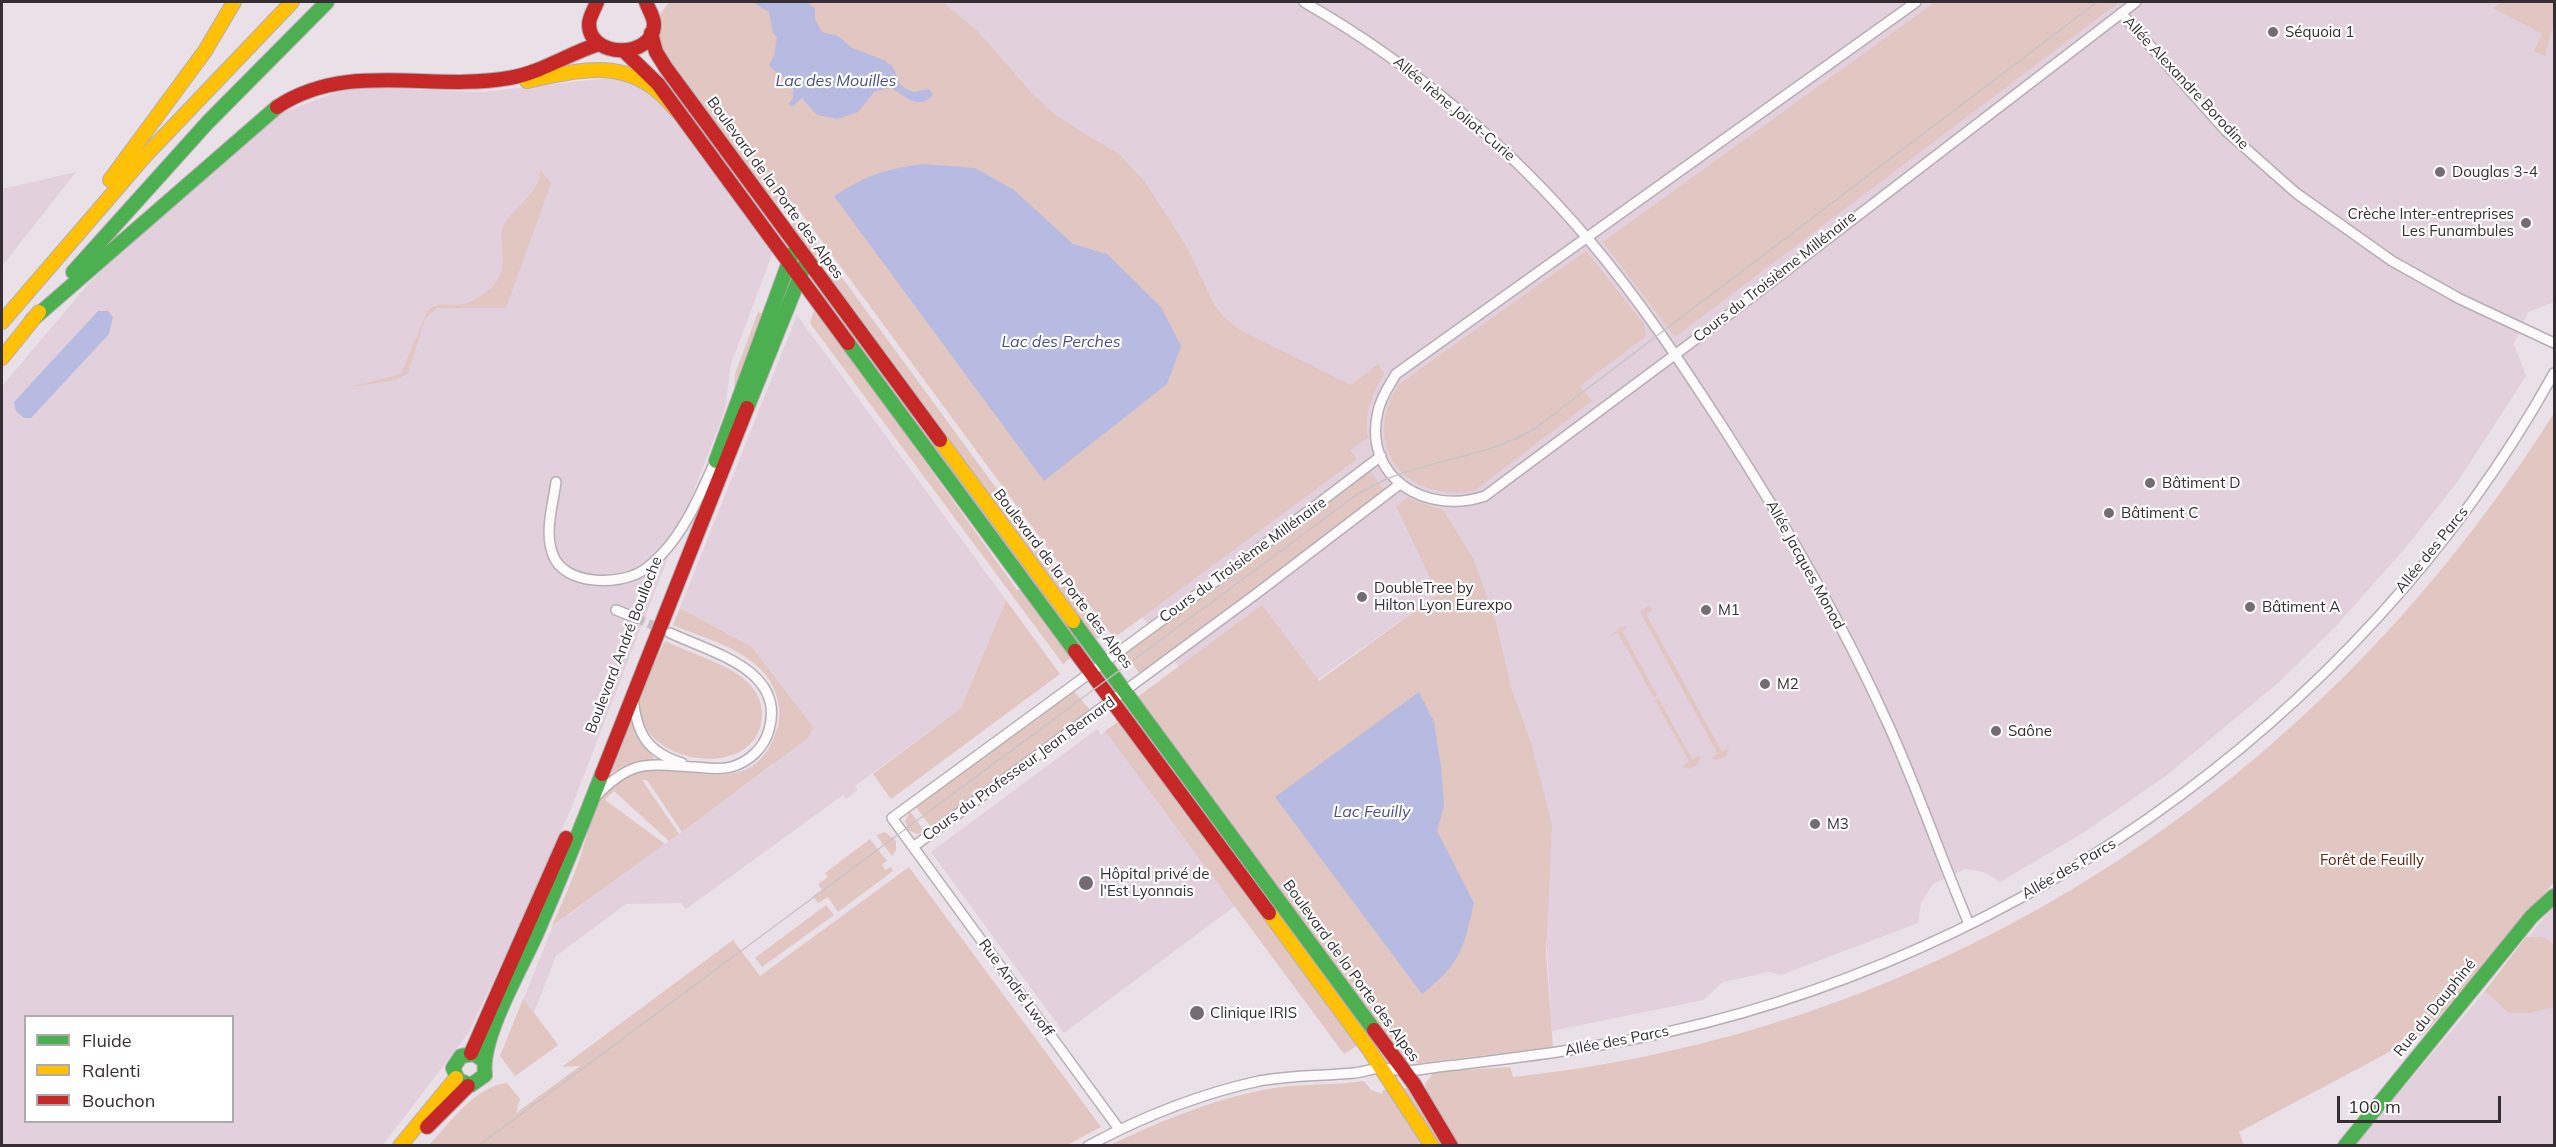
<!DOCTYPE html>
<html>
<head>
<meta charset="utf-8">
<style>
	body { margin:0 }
	#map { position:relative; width:2556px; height:1147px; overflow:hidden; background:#eae0e7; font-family:Mulish,sans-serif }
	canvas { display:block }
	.frame { position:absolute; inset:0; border:3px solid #352e33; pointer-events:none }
	.legend { position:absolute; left:24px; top:1015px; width:210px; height:108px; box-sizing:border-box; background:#fff; border:2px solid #aeabad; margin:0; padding:8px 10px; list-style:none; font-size:18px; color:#352e33 }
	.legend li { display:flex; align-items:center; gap:12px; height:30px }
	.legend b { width:30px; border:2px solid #aeabad }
	.scale { position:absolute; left:2337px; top:1096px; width:164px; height:27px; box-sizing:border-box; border:3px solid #352e33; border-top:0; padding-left:8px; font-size:18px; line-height:21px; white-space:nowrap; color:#352e33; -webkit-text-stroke:4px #fff; paint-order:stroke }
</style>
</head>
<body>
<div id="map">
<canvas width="2556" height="1147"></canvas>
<div class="frame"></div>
<ul class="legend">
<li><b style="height:8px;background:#4caf50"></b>Fluide</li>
<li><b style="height:8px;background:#ffc107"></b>Ralenti</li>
<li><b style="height:8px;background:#c62828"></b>Bouchon</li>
</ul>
<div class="scale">100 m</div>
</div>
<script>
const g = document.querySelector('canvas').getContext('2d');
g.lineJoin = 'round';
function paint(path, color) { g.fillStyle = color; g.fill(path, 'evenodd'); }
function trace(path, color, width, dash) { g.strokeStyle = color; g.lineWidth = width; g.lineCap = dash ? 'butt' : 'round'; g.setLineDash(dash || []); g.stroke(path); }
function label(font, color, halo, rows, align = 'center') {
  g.font = font + ' Mulish,sans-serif'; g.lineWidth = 4.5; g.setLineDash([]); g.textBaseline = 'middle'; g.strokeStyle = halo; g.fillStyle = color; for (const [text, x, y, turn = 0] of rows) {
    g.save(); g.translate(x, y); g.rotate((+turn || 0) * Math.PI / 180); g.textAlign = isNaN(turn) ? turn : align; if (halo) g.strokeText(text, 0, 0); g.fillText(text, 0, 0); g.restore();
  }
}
paint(new Path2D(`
	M943 2H2554V302L2528 312 2514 344 2526 376 2458 481 2407 546 2336 626 2278 683 2167 775 2086 831 2000 882 1984 872 1965 869 1933 884 1921 903 1918 923 1781 975 1769 972 1723 982 1703 1000 1552 1031 1536 764 1511 687 1496 622 1476 567 1233 740 1088 543 1242 331 1225 318 1214 304 1186 245 1145 182 1100 142 1057 116 1032 93 977 30Z
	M619 77 654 93 773 252 731 364 725 410 570 811 523 918 469 1032 383 1145 2 1146V386L90 282 149 223 281 113 351 87 483 92ZM26 1016H232V1122H26Z
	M76 172 2 266V189Z
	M797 315 1006 600 961 708 855 786 858 790 846 799 843 795 686 909 681 903 626 904 556 956 534 1012 558 1045 515 1076 501 1055 553 926 773 765 792 699 752 647 680 608Z
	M1097 729 1101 735 1105 731 1235 906 1064 1033 931 852Z
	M2554 905V1145L2354 1146 2485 991Z`), '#e2d0dc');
paint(new Path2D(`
	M669 2H943L977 30 1032 93 1057 116 1119 154 1145 182 1186 245 1214 304 1225 318 1242 331 1351 385 1378 364 1384 374C1373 393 1363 415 1368 438L1350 450 1357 459 1114 638 797 207 789 218 749 171 669 63 659 39 660 15Z
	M1935 2H2119L1675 337 1603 242Z
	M2503 2H2554V22L2545 56 2534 51 2542 34 2493 8Z
	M540 170 551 183 506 308H437L425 319 408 373 395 380 347 388 401 374 428 310C441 301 449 307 463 304 472 303 488 292 494 285 511 263 497 241 503 227 512 208 542 192 540 170Z
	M796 217 828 259 822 273 790 229Z
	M1586 251 1644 324 1646 336 1580 386 1592 401 1474 491C1405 502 1359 446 1399 384Z
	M832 264 1103 634 1095 640 827 279Z
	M822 291 1086 648 1081 651 819 297Z
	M815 308 1017 590H1023L1072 657 1063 664 810 323Z
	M758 312 763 314 734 396 735 374Z
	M2554 413V882L2425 1033 2239 1132 2244 1145H1458L1427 1094 1425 1084 1434 1072 1510 1067 1513 1077C1948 1031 2323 781 2554 413Z
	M1370 471 1385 492 1139 673 1124 652Z
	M1408 498 1443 510 1474 560 1496 622 1511 687 1531 743 1552 826 1546 954 1553 1047 1419 1063 1402 1059 1136 698 1262 605 1319 681 1438 594 1396 506Z
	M1006 600 1060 674 891 799 873 774 961 708Z
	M1648 606 1653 609 1646 614 1722 752 1729 748 1727 755 1717 760 1711 758 1718 754 1640 612Z
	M680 608 752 647 813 727 808 738 682 832 647 780H642L679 834 669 841 614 791 605 800 665 844 552 926C562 903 573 879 581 855 589 830 594 798 615 782 661 747 737 806 770 746 776 734 781 721 779 707 773 655 713 642 673 625Z
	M1628 626 1622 631 1657 695 1654 698 1618 633 1611 636 1619 628Z
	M665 641C689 652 717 661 739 675 752 684 762 698 762 713 762 783 639 767 639 704 640 692 659 654 665 641Z
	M1073 690 1090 710 931 827 916 807Z
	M1658 698 1692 759 1699 756 1700 759 1698 764 1690 769 1682 767 1689 761 1655 700Z
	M1132 711 1377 1044H1372L1128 715Z
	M629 716 639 737 656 761C639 760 628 763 613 772L608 771Z
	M1119 721 1358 1045 1344 1054 1105 731Z
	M910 811 925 832 917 834 908 830 905 821Z
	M885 832 896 841V850L892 856 876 835Z
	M870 839 887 861 882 864 885 870 891 867 893 871 838 912 828 897 818 903 813 896 822 890 818 884 828 877 825 873Z
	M909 867 1101 1127 1065 1146 429 1145C451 1122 474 1087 507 1083L520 1099 516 1113 580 1066 562 1067 733 940 760 976Z
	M826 905 834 915 762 967 755 958Z
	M2526 937H2541L2554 944V1007L2529 1013H2509L2485 991Z
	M523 999 558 1045 515 1076 500 1056Z
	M1364 1081 1371 1090 1382 1094 1383 1090 1409 1088 1446 1146H1108C1158 1122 1208 1101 1263 1090 1297 1083 1331 1086 1364 1081Z`), '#e1c6c1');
paint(new Path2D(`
	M755 2H807L815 8V19L822 32 838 36 852 48 884 60 893 67 900 84 906 89 914 92 929 89 933 95C917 111 906 96 891 88L875 91 858 112 838 119 817 115 802 98 793 106 788 105 793 98V84C785 75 779 77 769 65L774 56 777 37 773 33 769 12 754 3Z
	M923 164 975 168 1014 190 1073 244 1107 254 1161 307 1181 346 1167 384 1044 481 834 196C870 174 881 170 923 164Z
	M98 311H108L113 317 109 334 31 418H24L16 411 14 402Z
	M1419 692 1434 722 1441 767 1444 806 1437 831 1474 903C1463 950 1461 963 1422 994L1275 797Z`), '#b8bbe1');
trace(new Path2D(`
	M636 618 661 629`), '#c6bcc3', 9, [9, 4.5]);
const street = new Path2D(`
	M1304 2C1412 64 1508 145 1589 240 1639 299 1682 364 1724 429 1785 523 1842 622 1888 724 1918 790 1941 858 1969 924
	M1916 2 1396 374C1389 386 1381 397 1378 411 1362 478 1427 516 1485 496L1731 313 2136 2
	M2121 13 2226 131 2296 193 2392 261 2460 299 2554 343
	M556 482C553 505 544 532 553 555 564 585 618 586 642 571 648 568 655 561 660 556 686 530 702 490 717 457
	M616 610 636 618
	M633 696C636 732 646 752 682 763
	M596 796C632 759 646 764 695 767 707 768 719 770 731 767 749 762 764 748 769 730 786 670 713 653 670 633
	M913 847 1256 594 1400 484
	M1119 1129 892 818 1236 566 1381 456
	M1088 1146C1142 1117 1199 1094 1259 1081 1290 1075 1322 1076 1354 1073 1363 1072 1371 1069 1380 1068 1388 1068 1397 1071 1406 1071 1423 1070 1440 1066 1457 1065 1504 1059 1550 1054 1595 1046 1992 981 2359 725 2554 373`);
const fast = new Path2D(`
	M73 272 208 122 327 2
	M32 320 277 107
	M848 343 1075 651
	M747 408 807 259
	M716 461 792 254
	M1073 621 1374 1030
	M483 1060 474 1054 461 1056 453 1068 458 1080 471 1085 485 1075C480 1038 520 971 536 935 559 882 581 828 602 774
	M2345 1146 2532 916 2554 896`);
const slow = new Path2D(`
	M527 81C588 68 634 56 677 111
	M110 180 205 51 234 2
	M2 322 145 156 292 2
	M2 358 39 312
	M940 440 1073 621
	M1269 913 1368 1048 1432 1146
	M400 1146 456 1078`);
const jam = new Path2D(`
	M597 2C595 8 589 17 589 24 589 59 654 59 654 24 654 17 648 8 646 2
	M651 33 656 52 666 68 940 440
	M626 53 658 84 848 343
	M277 107C348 60 430 92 509 78 541 73 569 53 599 44
	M1075 651 1269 913
	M602 774 747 408
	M1374 1030 1414 1084 1451 1146
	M471 1053 566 838
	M427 1127 468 1086`);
trace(street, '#b5aeb3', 12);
trace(fast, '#b5aeb3', 16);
trace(slow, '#b5aeb3', 16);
trace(jam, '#b5aeb3', 16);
trace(street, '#fcfafb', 9);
trace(fast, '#4caf50', 14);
trace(slow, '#ffc107', 14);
trace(jam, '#c62828', 14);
trace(new Path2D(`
	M478 1146 1352 498C1407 459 1477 463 1534 429L2097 2`), '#c7c4c6', 1.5);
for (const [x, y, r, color] of [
	[2273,32,6,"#746c72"],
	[2440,172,6,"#746c72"],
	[2526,223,6,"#746c72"],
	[2150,483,6,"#746c72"],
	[2109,513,6,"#746c72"],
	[1362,597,6,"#746c72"],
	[2250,607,6,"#746c72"],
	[1706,610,6,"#746c72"],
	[1765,684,6,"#746c72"],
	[1996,731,6,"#746c72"],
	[1815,824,6,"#746c72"],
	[1086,883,8,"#746c72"],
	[1197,1013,8,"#746c72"]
]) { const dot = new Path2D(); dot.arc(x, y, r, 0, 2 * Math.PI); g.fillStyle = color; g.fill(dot); trace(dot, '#fff', 2); }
label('15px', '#352e33', '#fff', [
	["Séquoia 1",2285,32],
	["Douglas 3-4",2452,172],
	["Crèche Inter-entreprises",2514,214,"right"],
	["Les Funambules",2514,231,"right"],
	["Bâtiment D",2162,483],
	["Bâtiment C",2121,513],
	["DoubleTree by",1374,588],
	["Hilton Lyon Eurexpo",1374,605],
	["Bâtiment A",2262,607],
	["M1",1718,610],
	["M2",1777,684],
	["Saône",2008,731],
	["M3",1827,824],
	["Hôpital privé de",1100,874],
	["l'Est Lyonnais",1100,891],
	["Clinique IRIS",1210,1013]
], 'left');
label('15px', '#352e33', '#fff', [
	["Allée Alexandre Borodine",2186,83,47],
	["Allée Irène Joliot-Curie",1454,109,40],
	["Boulevard de la Porte des Alpes",775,188,54],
	["Cours du Troisième Millénaire",1775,277,-38],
	["Allée des Parcs",2432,550,-51],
	["Cours du Troisième Millénaire",1243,560,-36],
	["Allée Jacques Monod",1805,565,61],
	["Boulevard de la Porte des Alpes",1063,579,53],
	["Boulevard André Boulloche",624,645,-69],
	["Cours du Professeur Jean Bernard",1019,769,-36],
	["Allée des Parcs",2069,869,-30],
	["Boulevard de la Porte des Alpes",1351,971,54],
	["Rue André Lwoff",1016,988,54],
	["Rue du Dauphiné",2435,1008,-51],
	["Allée des Parcs",1617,1041,-11]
]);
label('15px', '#66220a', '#fff', [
	["Forêt de Feuilly",2372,860]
]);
label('italic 16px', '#494f8f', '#fff', [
	["Lac des Mouilles",836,81],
	["Lac des Perches",1061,342],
	["Lac Feuilly",1372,812]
]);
</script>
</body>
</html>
